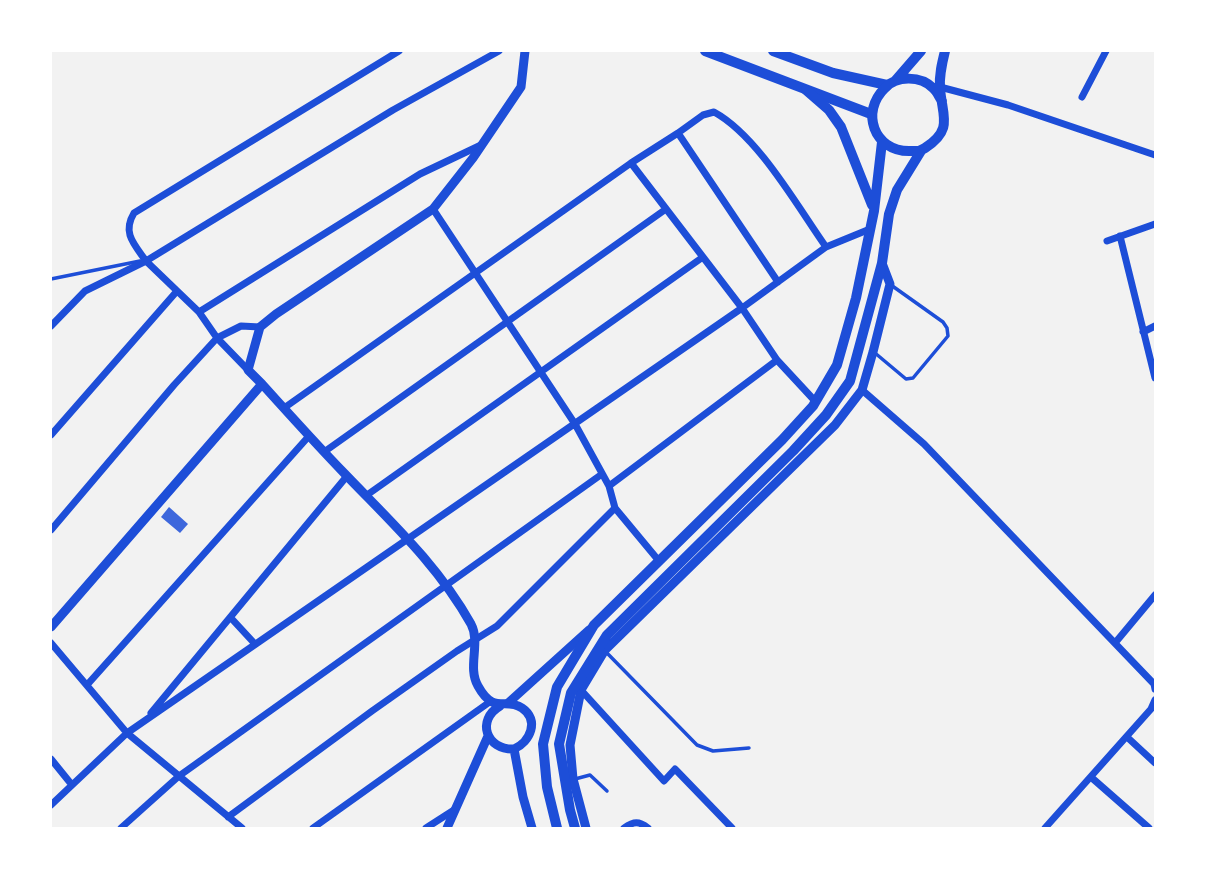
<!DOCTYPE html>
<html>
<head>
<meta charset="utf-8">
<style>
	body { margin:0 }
	#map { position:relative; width:1206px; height:879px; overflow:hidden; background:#f2f2f2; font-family:"Work Sans",sans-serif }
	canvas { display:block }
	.frame { position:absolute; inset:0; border:52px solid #fff; pointer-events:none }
</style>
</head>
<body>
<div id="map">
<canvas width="1206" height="879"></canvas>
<div class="frame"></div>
</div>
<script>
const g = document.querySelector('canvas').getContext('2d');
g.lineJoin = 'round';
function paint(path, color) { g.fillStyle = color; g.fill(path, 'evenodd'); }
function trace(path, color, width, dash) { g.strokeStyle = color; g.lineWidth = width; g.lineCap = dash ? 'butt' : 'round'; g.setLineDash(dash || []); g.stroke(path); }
paint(new Path2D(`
	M169 507 188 524 180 533 161 517Z`), '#3d67dc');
trace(new Path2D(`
	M51 279 140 261
	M875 353 906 379 913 378 948 336 947 328 943 322 891 285
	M606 652 697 745 713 751 749 748
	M575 779 590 775 607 791`), '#1d4ed8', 3.5);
trace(new Path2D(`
	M399 51 134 213C122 233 134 244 146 261L393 110 499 51
	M940 87 1008 105 1155 155
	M1082 97 1106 51
	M631 163 678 133
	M433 209 575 424 609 486 615 508 659 561
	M1120 236 1155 378
	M1107 241 1155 224
	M778 282 678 133 703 115 714 112C758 136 797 206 826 247
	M199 312 420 174 481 145
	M51 326 85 291 146 261 199 312 217 338 248 370
	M1143 332 1155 326
	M862 390 924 444 1154 684 1155 689
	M284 408 631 163 742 308 777 360 815 401
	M51 435 177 291
	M324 452 666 209
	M609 486 777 360
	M367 495 703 257
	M51 530 174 385 217 338 241 326 260 327
	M231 618 255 644
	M51 643 127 733 242 828
	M1115 643 1155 595
	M87 685 309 436
	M581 690 664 781 675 769 732 828
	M151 713 347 476
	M1127 737 1155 763
	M51 759 72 785
	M1092 778 1149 828
	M51 805 127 733 742 308 826 247 870 229
	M228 817 372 711 457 651 497 626 615 508
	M121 828 179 776 602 474
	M313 828 491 701
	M426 828 454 810
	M624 828C634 821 639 821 648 828
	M1045 828 1151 709 1155 700`), '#1d4ed8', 7);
trace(new Path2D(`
	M262 384C289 414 316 444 345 474 390 521 438 565 471 624 481 643 467 667 478 686 494 715 505 697 522 708 540 720 530 742 514 749 486 750 476 720 500 706
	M51 627 262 384 248 370 260 327 276 314 433 209 473 158 521 87 525 51
	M507 704 589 630
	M514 749 523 797 532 828
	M447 828 488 736
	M586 828 573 779 570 745 581 690 605 650 835 425 862 390 873 352 890 284 882 263`), '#1d4ed8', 9);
trace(new Path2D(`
	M705 51 871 114
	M773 51 833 73 887 85`), '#1d4ed8', 10);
trace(new Path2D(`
	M895 81 921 51
	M806 90 829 110 841 127 872 205
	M942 101C939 97 937 91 933 88 921 76 897 75 885 88 860 112 874 151 909 151 916 151 919 152 925 148 954 129 942 116 940 88 939 75 942 63 945 51
	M557 828 547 787 543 744 557 687 594 625 782 440 813 406 837 365 856 298 874 211 882 142
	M575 828 570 810 559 744 571 693 607 635 793 451 826 415 850 381 882 263 889 214 897 190 921 151`), '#1d4ed8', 10);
</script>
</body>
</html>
